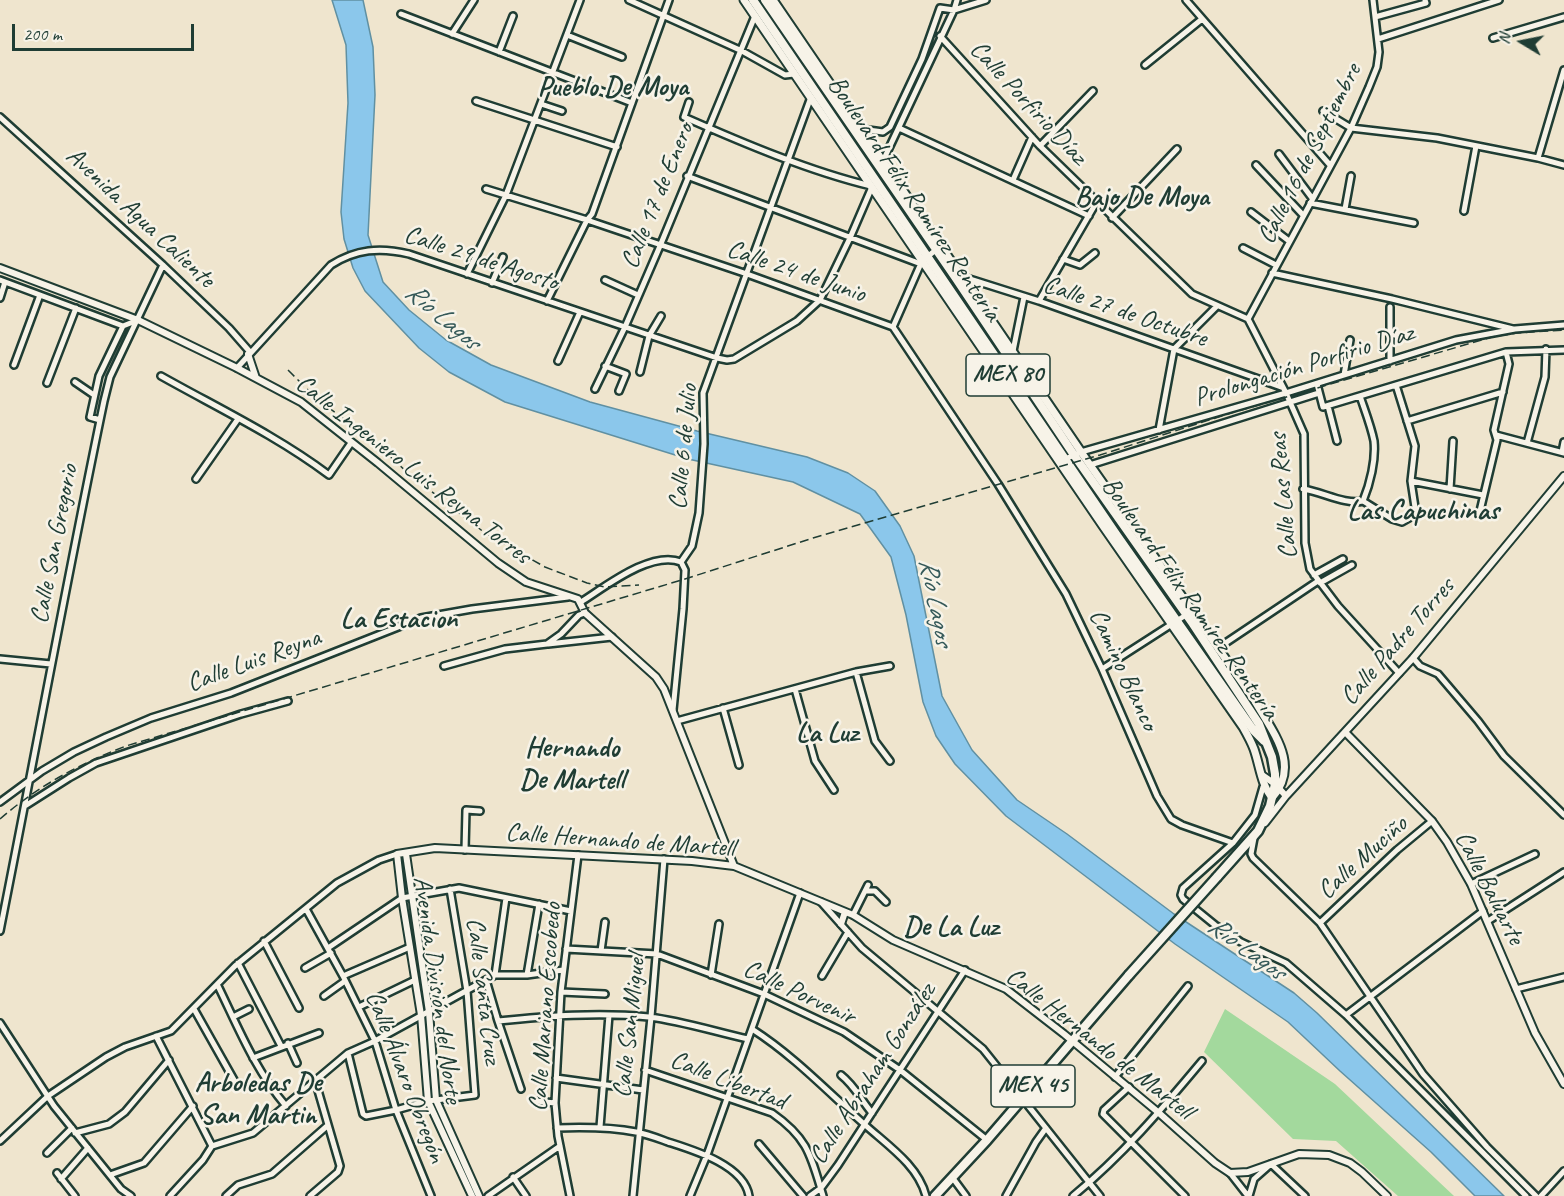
<!DOCTYPE html>
<html>
<head>
<meta charset="utf-8">
<style>
	body { margin:0 }
	#map { position:relative; width:1564px; height:1196px; overflow:hidden; background:#efe5ce; font-family:Caveat,sans-serif }
	canvas { display:block }
	.north { position:absolute; left:1492px; top:12px; width:60px; height:60px; -webkit-text-stroke:4px #f7f3e8; paint-order:stroke; rotate:280deg; font-size:16px; font-weight:700; line-height:24px; text-align:center; color:#1f3d34 }
	.north::after { content:''; display:block; margin:auto; width:21px; height:27px; background:#1f3d34; clip-path:polygon(50% 0,100% 100%,50% 72%,0 100%) }
	.scale { position:absolute; left:12px; top:24px; width:182px; height:27px; box-sizing:border-box; border:3px solid #1f3d34; border-top:0; padding-left:8px; font-size:18px; line-height:21px; white-space:nowrap; color:#1f3d34; -webkit-text-stroke:4px #f7f3e8; paint-order:stroke }
</style>
</head>
<body>
<div id="map">
<canvas width="1564" height="1196"></canvas>
<div class="north">N</div>
<div class="scale">200 m</div>
</div>
<script>
const g = document.querySelector('canvas').getContext('2d');
g.lineJoin = 'round';
function paint(path, color) { g.fillStyle = color; g.fill(path, 'evenodd'); }
function trace(path, color, width, dash) { g.strokeStyle = color; g.lineWidth = width; g.lineCap = dash ? 'butt' : 'round'; g.setLineDash(dash || []); g.stroke(path); }
function label(font, color, halo, rows, align = 'center') {
  g.font = font + ' Caveat,sans-serif'; g.lineWidth = 5; g.setLineDash([]); g.textBaseline = 'middle'; g.strokeStyle = halo; g.fillStyle = color; for (const [text, x, y, turn = 0] of rows) {
    g.save(); g.translate(x, y); g.rotate((+turn || 0) * Math.PI / 180); g.textAlign = isNaN(turn) ? turn : align; if (halo) g.strokeText(text, 0, 0); g.fillText(text, 0, 0); g.restore();
  }
}
paint(new Path2D(`
	M1225 1009 1335 1084 1454 1196H1398L1336 1141 1293 1139 1204 1052Z`), '#a3d99d');
const water = new Path2D(`
	M332 0H363L373 47 375 95 368 235 383 282 409 310 446 340 491 365 590 402 697 431 807 457 848 473 875 491 900 526 914 556 942 696 972 750 1017 800 1067 834 1174 914 1294 993 1317 1013 1504 1196H1475L1431 1152 1340 1071 1288 1022 1175 944 1006 816 955 764 936 736 923 702 906 615 891 557 860 514 793 482 688 459 505 402 449 372 419 348 365 291 353 268 344 239 341 212 348 103 346 45Z`);
paint(water, '#8bc7eb');
trace(water, '#6090a2', 1.5);
const minor = new Path2D(`
	M629 0 742 51 785 75 794 74
	M1186 0 1330 165
	M401 14 632 103
	M1375 17 1426 3 1425 0
	M452 34 474 0
	M567 35 622 57
	M940 36 1040 146 1192 294 1248 319 1286 393 1304 434 1305 543 1310 569 1338 606 1399 673
	M1493 38 1564 17
	M1378 39 1499 0
	M499 52 513 16
	M1145 65 1202 19
	M476 101 617 147
	M689 102 684 117C743 143 809 171 871 186
	M541 104 562 111
	M1323 111 1351 128 1437 138 1538 158 1564 165
	M0 117 163 265 229 328 250 352
	M899 128 1089 216
	M861 129 883 132 890 127 922 59 940 8 954 10 986 0
	M1040 146 1093 91
	M1279 154 1312 198
	M1538 158 1564 70
	M882 163 954 10 957 0
	M1256 165 1303 215
	M687 176 921 264
	M1013 180 1032 137
	M486 189 587 220 747 274 893 327 998 484 1066 594 1102 669 1157 796 1171 819 1182 825 1233 843
	M1310 203 1414 223
	M1345 209 1351 176
	M1464 211 1476 146
	M1251 212 1289 241
	M1112 218 1177 149
	M1243 248 1276 265
	M1063 259 1080 265 1095 253
	M1272 273 1392 299 1513 329
	M467 274 506 195 580 0
	M960 276 1039 301 1281 387
	M0 280 123 326 138 320
	M605 280 638 295
	M492 283 503 257
	M0 298 5 282
	M547 301 587 220 592 214 669 0
	M1039 301 1096 203
	M1390 307V361
	M1248 319 1351 128 1369 87 1377 67 1379 52 1373 0
	M893 327 922 261 937 249
	M1013 351 1024 297
	M558 361 580 312
	M14 365 40 295
	M605 366 626 374 619 391
	M237 368 331 265C356 249 380 247 409 254L717 358 727 360 734 359 797 321 820 300 850 238 872 187
	M640 372 649 336 661 316
	M1344 375 1350 340
	M161 376C218 408 277 436 329 475L351 443
	M75 382 94 395
	M47 383 76 308
	M1317 384 1323 407 1506 352 1564 350
	M595 389 625 327 660 246 755 16
	M1328 406 1337 441
	M100 420 90 417 99 376 123 326
	M1407 421 1503 392
	M1159 430 1174 349 1217 306
	M1496 435 1564 453
	M1527 443 1545 377 1546 349
	M1562 452 1564 442
	M1063 460 1081 452 1286 393 1456 340 1515 329 1564 325
	M1090 465 1319 393
	M196 479 238 419
	M1411 481 1483 495
	M1303 489C1323 492 1345 505 1363 501 1370 484 1376 460 1374 441 1371 426 1365 411 1360 396
	M1450 489 1453 441
	M1363 501 1392 519 1402 522 1416 514 1411 481 1415 446 1396 385
	M1480 511 1497 440 1494 430 1509 364 1506 352
	M681 562 692 546 699 513 704 444 703 393 811 97
	M1314 575 1343 559
	M1320 583 1352 565
	M581 602C605 587 651 550 681 562
	M548 644 612 637
	M1218 648 1318 581
	M1413 658 1420 666 1438 674 1478 721 1504 756 1564 815
	M0 659 51 664
	M444 666 505 649 547 644 561 634 579 615 585 613
	M1102 669 1189 613
	M856 672 875 741 890 761
	M795 689 815 761 834 790
	M723 708 739 765
	M673 710 683 609 685 570 681 562
	M677 721 856 672 890 666
	M1263 787 1255 815 1233 843 1183 888 1181 895 1183 899 1215 925 1241 942 1286 963 1346 1015 1526 1196
	M0 802 42 771 74 752 106 737 151 718 231 693 421 618 472 609 568 597
	M25 806 69 778 96 763 241 714 288 701
	M1254 838 1251 854 1253 858 1320 923 1423 1074 1487 1147 1536 1196
	M465 850 466 810 480 811
	M1471 884 1535 854
	M866 891H875L886 902
	M821 902 862 948 983 1049 1100 1196
	M306 909 343 976 375 1041 396 1110 431 1196
	M853 915 868 885
	M1488 921 1564 872
	M1320 923 1397 850 1432 821
	M0 931C35 755 67 578 104 401L110 377 163 265
	M264 941 299 1008
	M328 948 402 898 459 888 571 911
	M566 949 657 954 764 994 844 1032 900 1070 987 1140
	M601 951 605 922
	M238 963 281 1046
	M305 968 331 953
	M495 975 506 898
	M527 975 539 904
	M711 975 719 924
	M343 976 410 947
	M822 976 848 932
	M486 980 498 1021 521 1089
	M218 986C238 1027 255 1070 286 1106
	M1516 989 1564 977
	M561 992 605 994
	M324 996 345 981
	M359 1007 415 980
	M194 1009 234 1080
	M1346 1015 1483 911
	M233 1017 249 1009
	M498 1021C548 1016 598 1012 649 1017 682 1021 716 1032 748 1039
	M0 1023 54 1106 121 1189 131 1196
	M752 1029C794 1056 827 1091 864 1124 887 1145 918 1165 926 1196
	M156 1036 212 1146
	M288 1043 297 1063
	M348 1053 363 1114 366 1116 396 1110 428 1101 475 1095 467 991 450 889
	M253 1058 319 1033
	M645 1070 772 1113C808 1138 811 1156 823 1196
	M841 1075C856 1087 860 1099 872 1113
	M1115 1077 1188 986
	M556 1078 643 1090
	M1129 1087 1104 1110 1103 1114 1185 1196
	M536 1101 555 1103
	M600 1127 609 1015
	M557 1128C584 1127 610 1127 636 1132 647 1134 657 1138 668 1142 693 1150 744 1165 749 1196
	M75 1133 109 1124 125 1112 169 1060
	M0 1141 48 1096 106 1057 125 1047 171 1031 235 966 337 883 379 860 397 854
	M759 1144 803 1196
	M47 1153 72 1128
	M57 1173 75 1196
	M1230 1173 1248 1196
	M110 1175 144 1163 193 1106
	M513 1177 526 1196
	M952 1177 966 1196
	M61 1179 88 1148
	M170 1196 203 1160 212 1146 253 1133 348 1053 375 1041 495 975H527L563 970
	M226 1196 238 1185 272 1174 327 1126
	M310 1196 338 1172 340 1166 315 1080
	M488 1196 560 1146
	M570 1196 558 1136 555 1103 561 992 578 855
	M633 1196 651 1017 664 859
	M690 1196 707 1155 800 893
	M810 1196 821 1188 838 1165 965 970
	M1006 1196 1036 1142 1046 1128
	M1073 1196C1122 1156 1162 1109 1202 1061
	M1249 1196 1254 1179 1271 1164 1305 1196
	M1541 1196 1564 1171`);
const tertiary = new Path2D(`
	M0 268 138 320 237 368 301 402 378 463 498 563 526 582 578 599 585 613 656 677 664 689 734 866
	M248 354 256 378
	M1345 732 1432 821 1447 842 1471 884 1535 1033 1564 1084
	M1262 775 1275 784 1286 796
	M1265 823 1286 796 1413 658 1564 476
	M406 854 429 1012 436 1100 479 1196
	M841 924 845 912
	M472 1196 428 1101 421 1015 402 898 397 854 435 848 692 861 734 866 853 915 893 940 1006 989 1064 1034 1159 1113 1215 1163 1230 1173 1248 1172 1299 1154 1329 1155 1350 1163 1362 1172 1387 1196`);
const secondary = new Path2D(`
	M744 0 1103 526 1243 727C1247 734 1251 741 1254 749 1260 766 1261 784 1272 798 1301 765 1273 733 1255 701L1090 465 773 0`);
const trunk = new Path2D(`
	M753 0 1116 534 1254 731 1264 741
	M765 0 955 277 1074 455 1193 624 1259 724 1272 757 1275 774V784L1270 806 1258 831 1217 877
	M935 1196 987 1140 1129 975`);
trace(minor, '#1f3d34', 10);
trace(tertiary, '#1f3d34', 10);
trace(secondary, '#1f3d34', 11);
trace(trunk, '#1f3d34', 13);
trace(minor, '#f7f3e8', 5);
trace(tertiary, '#f7f3e8', 6);
trace(secondary, '#f7f3e8', 7);
trace(trunk, '#f7f3e8', 8);
trace(new Path2D(`
	M288 370 317 399 371 439 409 474 485 533 545 567 587 583 605 587 639 585
	M0 819C38 786 79 764 126 746L685 579 813 538 1100 455 1228 414 1492 337 1517 333 1564 330`), '#1f3d34', 1.5, [9, 4.5]);
const trunkBridge = new Path2D(`
	M1129 975 1217 877`);
trace(trunkBridge, '#1f3d34', 13, []);
trace(trunkBridge, '#f7f3e8', 8);
for (const [x, y, w] of [
	[1008,375,84],
	[1033,1086,84]
]) { const box = new Path2D(); box.roundRect(x - w / 2, y - 21, w, 42, 4.5); g.fillStyle = '#f7f3e8'; g.fill(box); trace(box, '#1f3d34', 1.5); }
label('bold 24px', '#1f3d34', null, [
	["MEX 80",1008,375],
	["MEX 45",1033,1086]
]);
label('26px', '#1f3d34', '#f7f3e8', [
	["Calle Porfirio Díaz",1028,103,47],
	["Calle 16 de Septiembre",1310,154,-63],
	["Calle 17 de Enero",658,196,-68],
	["Boulevard Félix Ramírez Rentería",914,199,56],
	["Avenida Agua Caliente",140,218,43],
	["Calle 29 de Agosto",481,259,18],
	["Calle 24 de Junio",796,272,19],
	["Calle 27 de Octubre",1125,312,19],
	["Prolongación Porfirio Díaz",1304,366,-17],
	["Calle 6 de Julio",684,447,-85],
	["Calle Ingeniero Luis Reyna Torres",413,470,38],
	["Calle Las Reas",1284,496,-95],
	["Calle San Gregorio",55,544,-79],
	["Boulevard Félix Ramírez Rentería",1190,599,55],
	["Calle Padre Torres",1398,642,-49],
	["Calle Luis Reyna",254,661,-20],
	["Camino Blanco",1123,670,65],
	["Calle Hernando de Martell",620,841,4],
	["Calle Muciño",1363,858,-42],
	["Calle Baluarte",1489,888,63],
	["Avenida División del Norte",437,990,82],
	["Calle Santa Cruz",483,991,83],
	["Calle Porvenir",799,993,25],
	["Calle Mariano Escobedo",546,1007,-86],
	["Calle San Miguel",630,1026,-84],
	["Calle Hernando de Martell",1099,1044,38],
	["Calle Abraham González",873,1074,-57],
	["Calle Álvaro Obregón",405,1077,69],
	["Calle Libertad",728,1081,21]
]);
label('italic 27px', '#355959', '#f7f3e8', [
	["Río Lagos",442,317,40],
	["Río Lagos",935,602,79],
	["Río Lagos",1246,949,36]
]);
label('bold 28px', '#1f3d34', '#f7f3e8', [
	["Pueblo De Moya",613,88],
	["Bajo De Moya",1142,198],
	["Las Capuchinas",1423,512],
	["La Estacion",399,620],
	["La Luz",827,734],
	["Hernando",572,749],
	["De Martell",572,781],
	["De La Luz",951,928],
	["Arboledas De",258,1084],
	["San Martin",258,1116]
]);
</script>
</body>
</html>
